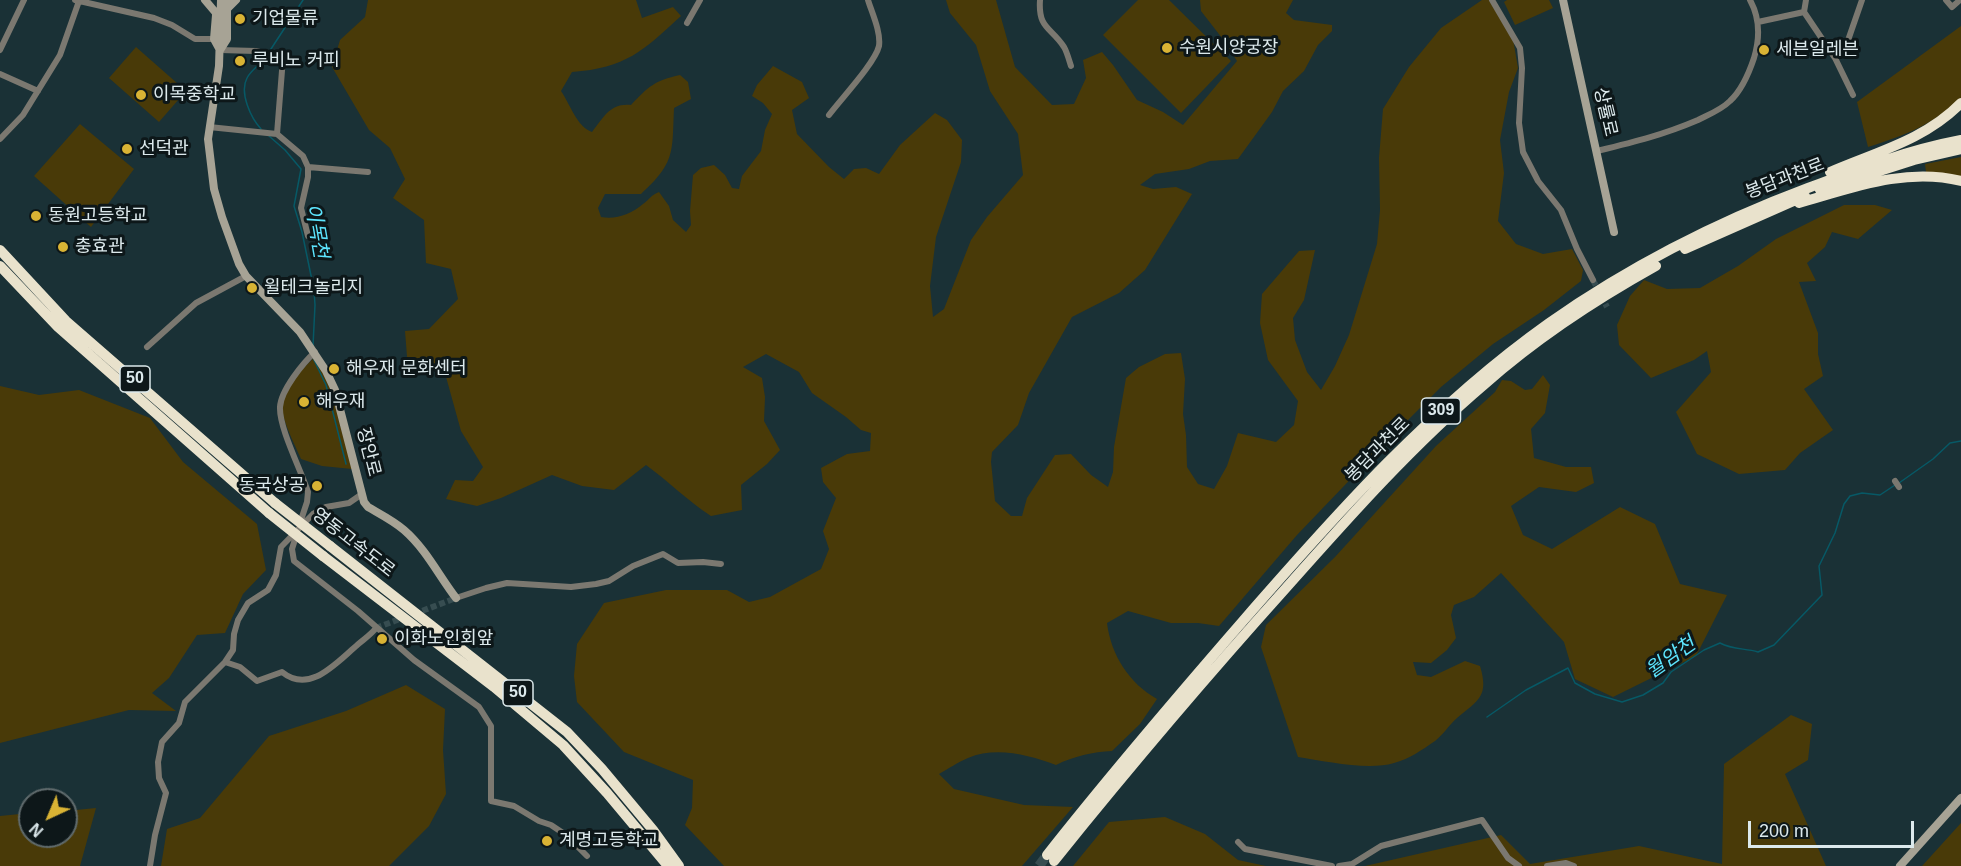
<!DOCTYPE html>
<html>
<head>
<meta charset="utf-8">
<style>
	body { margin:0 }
	#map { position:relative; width:1961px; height:866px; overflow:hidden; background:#1a3136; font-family:Helvetica,sans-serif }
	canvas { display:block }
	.north { position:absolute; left:18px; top:788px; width:60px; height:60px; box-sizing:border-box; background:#0d1719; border:2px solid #606b6d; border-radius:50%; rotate:224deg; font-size:16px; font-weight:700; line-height:24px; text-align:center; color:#dce9ec }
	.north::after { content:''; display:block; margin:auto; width:21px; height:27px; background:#d9b334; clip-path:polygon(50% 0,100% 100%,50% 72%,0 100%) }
	.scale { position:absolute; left:1748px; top:821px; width:166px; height:27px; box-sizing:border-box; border:3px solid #dce9ec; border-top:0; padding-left:8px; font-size:18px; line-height:21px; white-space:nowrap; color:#dce9ec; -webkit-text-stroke:4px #0d1719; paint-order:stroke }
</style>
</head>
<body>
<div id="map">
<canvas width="1961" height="866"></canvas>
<div class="north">N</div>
<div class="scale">200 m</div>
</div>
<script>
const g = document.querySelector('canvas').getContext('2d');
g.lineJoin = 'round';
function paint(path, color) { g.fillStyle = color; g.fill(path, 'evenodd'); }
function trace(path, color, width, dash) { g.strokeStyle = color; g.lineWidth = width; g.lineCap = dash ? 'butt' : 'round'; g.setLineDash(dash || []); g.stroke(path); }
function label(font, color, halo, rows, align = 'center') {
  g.font = font + ' Helvetica,"Noto Sans KR",sans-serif'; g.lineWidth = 6; g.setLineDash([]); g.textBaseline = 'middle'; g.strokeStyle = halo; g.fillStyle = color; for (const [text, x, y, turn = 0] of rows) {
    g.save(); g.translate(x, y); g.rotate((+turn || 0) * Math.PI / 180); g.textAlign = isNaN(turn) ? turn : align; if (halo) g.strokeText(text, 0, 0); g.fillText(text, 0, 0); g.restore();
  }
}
paint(new Path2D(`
	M368 0H636L642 18 673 7 681 16C643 51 626 68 572 72L561 91C570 104 577 127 592 132 604 117 610 103 631 105 649 86 654 81 680 75L688 82 691 99 674 108C672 152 676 162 641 194H605L598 208 601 217C616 220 631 214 643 204 650 199 651 195 659 192L669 206 673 220 686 232 691 225 690 211 693 175 701 168 714 165 725 175 732 188 739 189 742 176 761 151 765 130 772 114 763 103 752 96 757 85 773 66 802 82 809 98 792 110 797 134 829 167 844 179 854 169 866 168 879 174 900 145 935 113 947 120 962 140 961 162 936 237 930 286 933 317 944 309 971 240 987 217 1023 175 1018 134 990 91 976 45 950 13 946 0H996L1015 67 1052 105 1074 104 1086 78 1083 60 1102 52 1113 65 1137 100 1163 112 1183 125 1237 61 1222 38 1201 11 1200 0H1293L1286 13 1294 20 1332 25V31L1318 45 1304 71 1283 91 1272 112 1238 159 1210 161 1189 169 1155 174 1140 185 1153 189 1176 187 1192 194 1145 270 1119 293 1072 317 1029 393 1018 425 992 452 991 462 995 501 1011 516H1022L1027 498 1055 455 1071 454 1091 475 1108 487 1113 472 1114 447 1126 378 1139 367 1165 354 1181 353 1185 379 1183 414 1186 435 1187 467 1198 484 1214 489 1227 466 1238 433 1276 442 1294 425 1298 401 1268 360 1260 323 1262 294 1299 251 1315 250 1304 300 1293 318 1295 340 1307 372 1321 390 1335 366 1349 335 1377 244 1380 210 1379 158 1383 109 1409 67 1441 28 1482 0H1489L1513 39 1518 68 1509 92 1500 140 1504 173 1498 221 1516 244 1543 254 1572 249 1583 270 1581 281 1544 310 1493 344 1441 387 1389 439 1297 535 1219 626 1198 623H1171L1128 611 1107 623C1111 655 1129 683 1157 699L1140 724 1112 751C1093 752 1074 756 1056 765 1029 755 996 746 968 758 958 762 948 769 939 774L954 789 1024 805 1073 807 1022 866H724L685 825 692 808 693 780 624 752 577 702 574 676 577 644 604 603 666 590H727L749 602 770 597 821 569 829 549 823 531 836 498 823 482 821 468 847 454 870 451 871 433 861 430 846 417 812 393 799 372 766 354 743 367 762 378 765 397 764 421 780 450 767 464 741 485 742 510 711 516C688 501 668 481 646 465L614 490 582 486 552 475 501 498 477 506 446 499 455 480 473 481 483 467 461 431 443 366 408 369 405 331 429 329 458 299 451 269 426 263 424 220 393 198 405 179 390 148 369 130 332 67 340 40 365 17Z
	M1138 0H1169L1231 61 1181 113 1103 35Z
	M1507 0H1549L1553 8 1515 25 1504 2Z
	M1961 26V98C1934 124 1904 136 1868 147L1857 102Z
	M136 47 186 91 159 122 109 78Z
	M80 124 134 169 91 227 34 176Z
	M1961 157V178L1926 172 1925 164Z
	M1844 205H1875L1892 210 1858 239 1832 232 1825 247 1807 263 1816 281 1799 282 1818 333V354L1823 376 1804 389 1833 430 1800 453 1785 470 1739 474 1697 454 1676 412 1711 372 1707 351 1694 360 1651 378 1619 345 1617 325 1630 296 1644 280 1667 289 1700 288 1738 266 1776 239Z
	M316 356 331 391 352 469 322 466 301 459C295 445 287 430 283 415 278 393 301 370 316 356Z
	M1543 375 1550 385 1545 413 1531 429 1534 458 1566 467H1591L1594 483 1576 492 1539 487 1511 506 1523 535 1552 549 1620 507 1655 524 1680 584 1727 595 1696 656 1613 697 1575 679 1564 642 1501 573 1474 597 1454 605 1451 615 1456 638 1447 650 1431 663 1413 662 1417 675 1431 677 1465 661 1480 666C1489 696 1479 700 1457 718 1449 725 1443 735 1435 741 1422 750 1409 759 1394 763 1368 771 1325 761 1298 757L1261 647 1266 625 1335 557 1436 446 1495 392 1502 380 1511 381 1525 390 1532 389Z
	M0 386 39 395 79 390 150 418 183 462 257 524 266 570 243 594 225 633 197 635 169 678 152 693 176 711 129 710 0 743Z
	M406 685 445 709 443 750 446 794 429 826 389 866H161L167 829 200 818 269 736 346 711Z
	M1791 715 1812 724 1808 760 1785 774 1826 866H1365L1501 835 1530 864 1639 846 1722 864 1724 764Z
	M96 808 80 866H0V816L30 813V836H66V811Z
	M1165 817 1205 834 1238 860 1266 866H1073L1109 822Z
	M1961 823V866H1922Z`), '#493a08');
trace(new Path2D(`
	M269 52 303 0
	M261 129C251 118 239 93 247 78 251 70 261 64 267 56
	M269 136 285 150 301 169 294 206 302 232 314 290 315 305 313 346
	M314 360 326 385 346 464
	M1899 483 1933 459 1950 443 1961 441
	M1487 717 1526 690 1568 668 1575 683 1595 694 1622 702 1643 695 1663 683 1671 672 1704 650 1720 643C1733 650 1745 648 1758 652L1774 645 1822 595 1819 566 1835 533 1844 504 1850 496 1862 493 1880 495 1895 485`), '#075966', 1.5);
trace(new Path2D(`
	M1593 280 1607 307
	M414 614 456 598
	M376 628 405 617`), '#374d51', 6, [6, 3]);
trace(new Path2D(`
	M1039 866 1047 855`), '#374d51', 10, [10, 5]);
trace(new Path2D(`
	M75 0 154 18 172 25 195 39H214
	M1040 0C1038 29 1051 27 1064 47 1067 52 1069 60 1071 66
	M1492 0 1520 48 1522 68 1519 123 1523 152 1538 181 1561 210 1577 249 1593 280
	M1946 0 1952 7 1960 0
	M1804 12 1835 58 1853 95
	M1758 22 1804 12 1806 0
	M687 23 700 0
	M0 50 24 0
	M220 50 256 51 283 58 277 134
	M1835 58 1845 49 1862 0
	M0 74 38 91
	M829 115C841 99 875 63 879 46 881 32 872 13 868 0
	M209 127 277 134 303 156 308 167V177L301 208 308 236
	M0 139 23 115 60 55 79 1
	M1597 151C1634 142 1663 135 1698 120 1708 115 1721 110 1730 101 1742 90 1749 73 1754 58 1760 38 1760 18 1750 0
	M308 167 368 172
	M147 347 196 303 246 276
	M1895 481 1899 487
	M300 523 307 502 308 492C301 470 279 428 280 407 281 390 303 363 315 352
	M297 533 292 549 294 561 358 611 414 660 479 707 491 726V801L514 806 539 821 551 825 566 835 587 856
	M456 598 486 588 507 583 571 587 596 584 609 581 633 566 663 554 678 563 703 562 721 564
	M225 662 240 667 257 681 282 672C309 694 335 664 355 647 362 640 370 636 376 628
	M1238 842 1245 849 1332 866
	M150 866 155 835 166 793 159 778 158 762 162 742 179 723 185 702 225 662 233 650 234 634 238 620 248 603 268 590 276 575 281 547 313 514 326 507 349 503 362 494
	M1339 866 1352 864 1381 846 1482 820 1508 858 1519 866
	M1547 866 1566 863 1574 866`), '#7b7870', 6);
trace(new Path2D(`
	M205 0 216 13
	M221 0 219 66 208 139 214 189 222 217 239 264 246 276 300 332 326 371 335 390 364 502 368 507C380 514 394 521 404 530 426 549 439 576 456 598
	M1563 0 1614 232
	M227 9 236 0
	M216 15 214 39 220 50 227 39V0
	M1900 866 1961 798`), '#a7a395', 8);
trace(new Path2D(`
	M1830 172C1876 152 1925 140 1961 103
	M1820 190 1914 160 1961 149
	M1799 203C1852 188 1906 167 1961 181
	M1685 249 1805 196
	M0 250 66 321 275 503
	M0 266 58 327 269 513
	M330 546 567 732 602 769 653 830 679 866
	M323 556 494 687 563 745 607 793 668 866
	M1047 855C1110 775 1176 698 1242 622 1336 514 1432 406 1549 323 1629 267 1717 222 1808 188 1858 169 1908 150 1961 140
	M1054 861C1129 768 1206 677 1286 588 1349 517 1412 446 1485 384 1537 338 1595 300 1656 266`), '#e9e2cc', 10);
trace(new Path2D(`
	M275 503 330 546
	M269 513 323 556`), '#e9e2cc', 10);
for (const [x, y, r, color] of [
	[240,19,6,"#d9b334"],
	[1167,48,6,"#d9b334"],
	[1764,50,6,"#d9b334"],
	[240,61,6,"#d9b334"],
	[141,95,6,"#d9b334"],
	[127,149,6,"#d9b334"],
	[36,216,6,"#d9b334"],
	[63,247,6,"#d9b334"],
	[252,288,6,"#d9b334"],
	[334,369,6,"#d9b334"],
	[304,402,6,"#d9b334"],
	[317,486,6,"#d9b334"],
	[382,639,6,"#d9b334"],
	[547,841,6,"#d9b334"]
]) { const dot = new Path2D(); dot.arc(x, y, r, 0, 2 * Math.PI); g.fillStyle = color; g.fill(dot); trace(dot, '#0d1719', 2); }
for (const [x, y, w] of [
	[135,379,30],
	[1441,411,39],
	[518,693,30]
]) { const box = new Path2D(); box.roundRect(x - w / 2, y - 13, w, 26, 4.5); g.fillStyle = '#0d1719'; g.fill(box); trace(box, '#dce9ec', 1.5); }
label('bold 16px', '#dce9ec', null, [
	["50",135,379],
	["309",1441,411],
	["50",518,693]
]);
label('18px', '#dce9ec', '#0d1719', [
	["기업물류",252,19],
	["수원시양궁장",1179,48],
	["세븐일레븐",1776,50],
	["루비노 커피",252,61],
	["이목중학교",153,95],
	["선덕관",139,149],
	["동원고등학교",48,216],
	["충효관",75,247],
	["윌테크놀리지",264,288],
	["해우재 문화센터",346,369],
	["해우재",316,402],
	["동국상공",305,486,"right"],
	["이화노인회앞",394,639],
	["계명고등학교",559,841]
], 'left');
label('18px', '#dce9ec', '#0d1719', [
	["상률로",1605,112,77],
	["봉담과천로",1785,179,-21],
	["봉담과천로",1378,450,-45],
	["장안로",368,452,76],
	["영동고속도로",353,543,38]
]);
label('italic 20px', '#5de4fd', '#0d1719', [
	["이목천",316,231,80],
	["월암천",1671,658,-35]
]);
</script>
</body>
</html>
